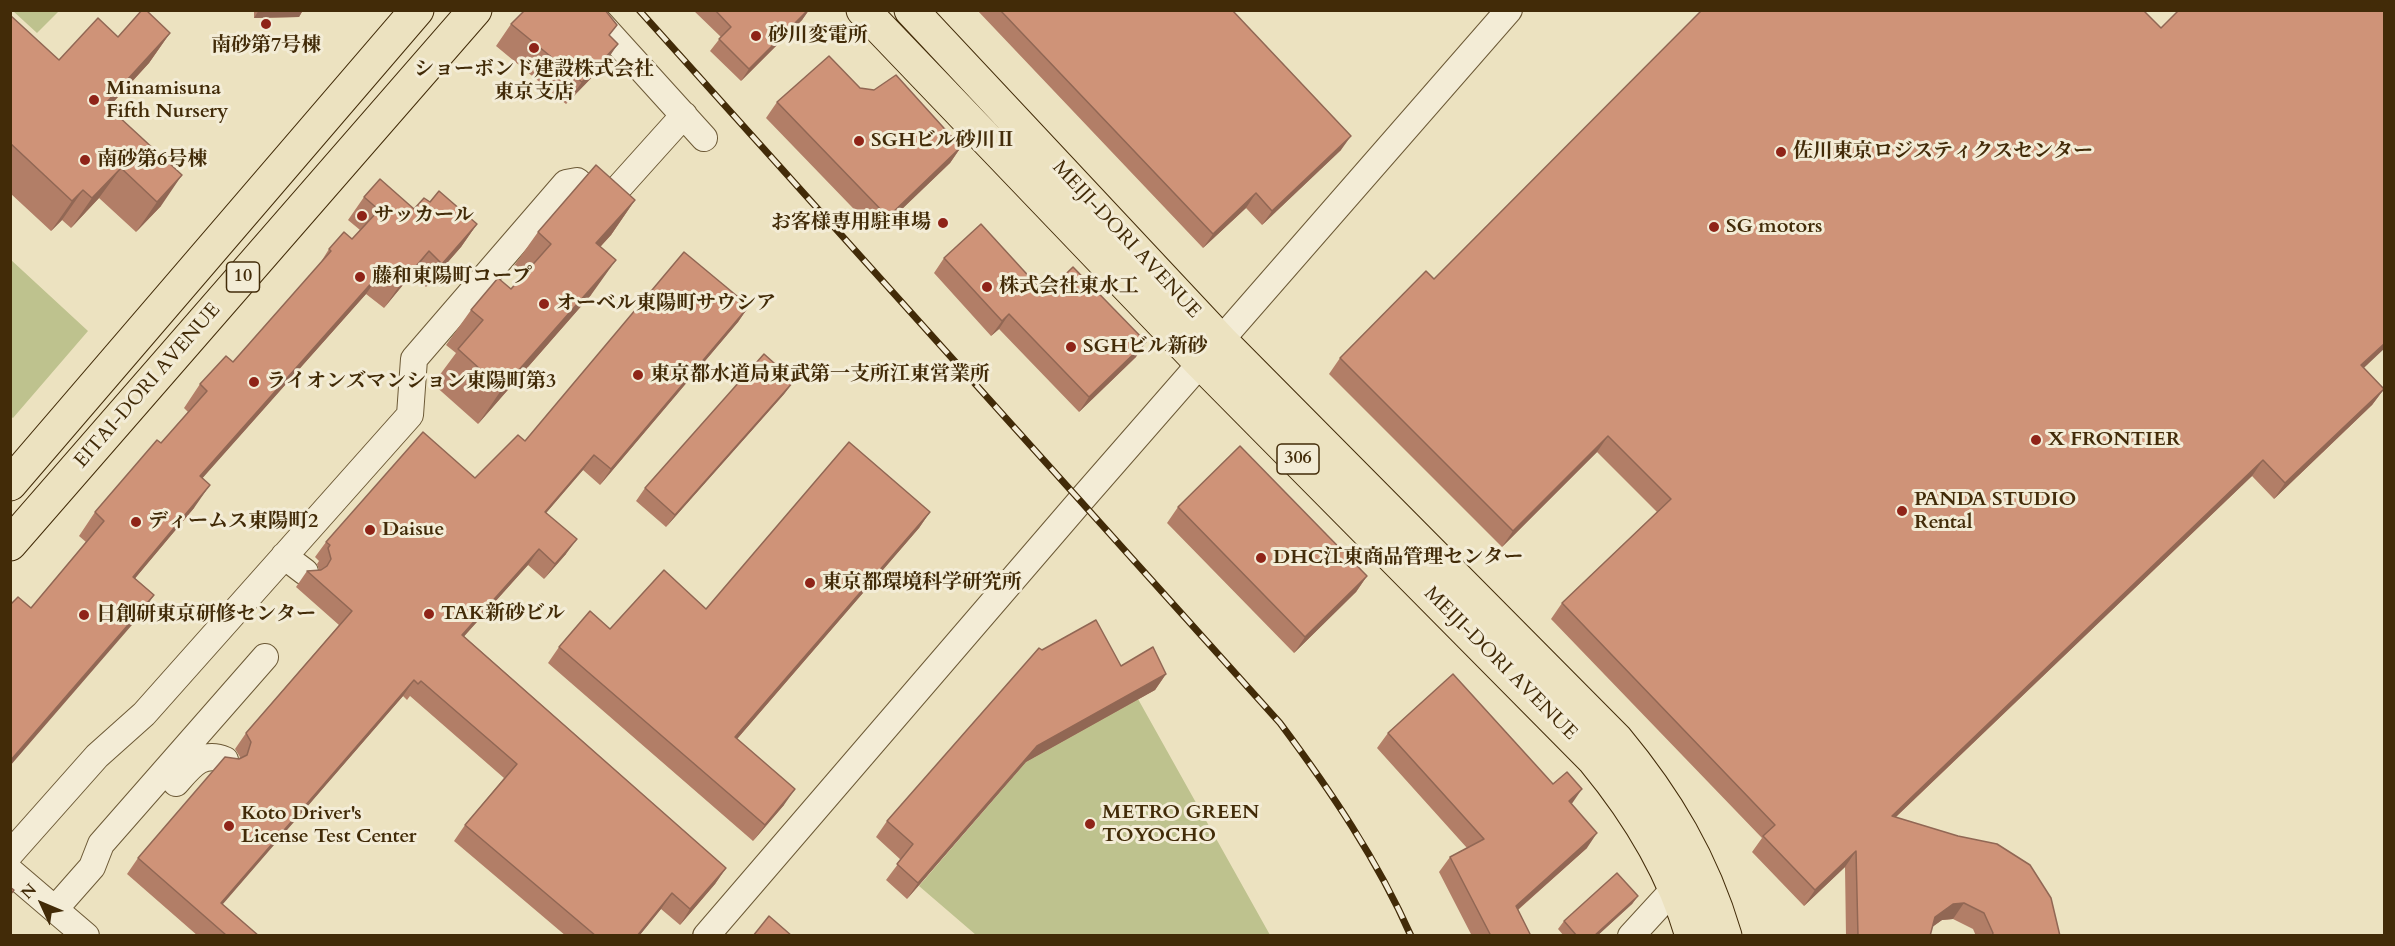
<!DOCTYPE html>
<html>
<head>
<meta charset="utf-8">
<style>
	body { margin:0 }
	#map { position:relative; width:2395px; height:946px; overflow:hidden; background:#ece2c0; font-family:Cardo,serif }
	canvas { display:block }
	.frame { position:absolute; inset:0; border:12px solid #422b08; pointer-events:none }
	.north { position:absolute; left:12px; top:874px; width:60px; height:60px; -webkit-text-stroke:4px #f3ecd6; paint-order:stroke; rotate:314deg; font-size:16px; font-weight:700; line-height:24px; text-align:center; color:#422b08 }
	.north::after { content:''; display:block; margin:auto; width:21px; height:27px; background:#422b08; clip-path:polygon(50% 0,100% 100%,50% 72%,0 100%) }
</style>
</head>
<body>
<div id="map">
<canvas width="2395" height="946"></canvas>
<div class="frame"></div>
<div class="north">N</div>
</div>
<script>
const g = document.querySelector('canvas').getContext('2d');
g.lineJoin = 'round';
function paint(path, color) { g.fillStyle = color; g.fill(path, 'evenodd'); }
function trace(path, color, width, dash) { g.strokeStyle = color; g.lineWidth = width; g.lineCap = dash ? 'butt' : 'round'; g.setLineDash(dash || []); g.stroke(path); }
function label(font, color, halo, rows, align = 'center') {
  g.font = font + ' Cardo,"Noto Serif JP",serif'; g.lineWidth = 6; g.setLineDash([]); g.textBaseline = 'middle'; g.strokeStyle = halo; g.fillStyle = color; for (const [text, x, y, turn = 0] of rows) {
    g.save(); g.translate(x, y); g.rotate((+turn || 0) * Math.PI / 180); g.textAlign = isNaN(turn) ? turn : align; if (halo) g.strokeText(text, 0, 0); g.fillText(text, 0, 0); g.restore();
  }
}
paint(new Path2D(`
	M13 11H59L37 33Z
	M10 259 88 331 13 418 10 416Z
	M1138 699 1270 935H976L919 886 1026 762Z`), '#bec28e');
const minor = new Path2D(`
	M588 10 704 138
	M284 556 305 572
	M176 783C190 767 202 750 225 760
	M10 854 97 756 144 714 410 415 414 359 566 183 577 181 604 204 684 115
	M10 871 86 936
	M55 909 92 867 101 844 265 657
	M706 936 1082 499 1509 10
	M1631 936 1675 888`);
const major = new Path2D(`
	M863 10 1201 363 1594 760C1637 812 1673 870 1692 936
	M911 10 1221 341 1616 739C1666 799 1703 861 1725 936
	M10 484 417 10
	M10 544 475 10`);
trace(minor, '#6c5936', 28);
trace(major, '#422b08', 35);
trace(minor, '#f3ecd6', 26);
trace(major, '#ece2c0', 33);
const rail = new Path2D(`
	M639 10 1280 723C1330 790 1377 859 1411 936`);
trace(rail, '#422b08', 7);
trace(rail, '#f3ecd6', 4.5, [14]);
paint(new Path2D(`
	M254 10H303L299 17 254 18Z
	M693 10H809L802 20 741 81 710 51 721 37Z
	M977 10H1232L1341 150 1262 225 1246 208 1203 248Z
	M10 15 59 60 170 33 149 63 109 107 161 206 136 232 99 198 71 228 62 220 51 231 10 193Z
	M511 24 610 36 603 66 566 104 496 46Z
	M860 88 961 147 950 163 877 233 766 118 777 102Z
	M364 197 414 209 430 202 477 224 461 247 426 287 412 274 384 308 366 294 202 478 194 508 135 578 154 595 138 618 31 608 86 542 79 536 95 512 161 443 188 412 184 408 200 384 233 362 319 265 329 249 352 239 360 230 348 220Z
	M635 200 611 235 600 247 591 295 478 424 433 384 456 353 446 345 471 310 511 289 523 276 513 267 538 232Z
	M944 258 1045 294 1136 357 1079 412 999 329 991 336 934 273Z
	M1434 279 2363 368 2384 389 2372 405 2274 499 2252 476 1896 817 2060 936H1976L1973 929 1953 919 1942 920 1932 927 1930 936H1846L1845 867 1804 906 1752 852 1762 838 1551 619 1562 603 1657 512 1597 452 1502 547 1329 374 1340 358Z
	M749 306 738 322 600 485 583 470 546 513 566 554 544 579 528 565 464 636 726 868 715 884 680 925 661 909 639 936H566L454 841 465 825 504 778 410 696 407 700 403 696 222 904 259 936H198L127 874 138 858 239 759 240 757 235 749 246 733 339 625 296 587 307 571 319 570 317 564 319 561 315 557 326 542 475 478 525 441Z
	M785 393 666 527 636 501 645 488Z
	M1178 507 1367 576 1356 592 1294 653 1167 523Z
	M930 512 919 528 737 739 784 805 753 841 548 663 559 647 610 629 706 609Z
	M1042 650 1166 674 1155 690 1026 762 907 899 886 880 901 860 876 837 887 821Z
	M1388 733 1572 804 1587 848 1518 910 1531 936H1472L1439 872 1450 857 1467 848 1377 748Z
	M1638 896 1632 904 1597 936H1564L1558 929 1564 921Z`), '#b27e67');
paint(new Path2D(`
	M259 10H303L299 17 254 18Z
	M808 10H809L802 20 741 81 749 69Z
	M170 33 149 63 84 134 105 104Z
	M618 44 603 66 566 104 582 82Z
	M1351 136 1341 150 1262 225 1272 211Z
	M961 147 950 163 877 233 888 217Z
	M121 168 99 198 71 228 92 198Z
	M182 175 161 206 136 232 157 202Z
	M83 190 62 220 51 231 72 201Z
	M1256 193 1246 208 1203 248 1213 234Z
	M635 200 611 235 572 278 596 243Z
	M477 224 461 247 426 287 442 264Z
	M429 251 412 274 384 308 400 285Z
	M616 260 591 295 478 424 502 389Z
	M383 270 366 294 184 499 200 476Z
	M749 306 738 322 600 485 611 469Z
	M1009 314 999 329 991 336 1002 321Z
	M1146 342 1136 357 1079 412 1089 397Z
	M2385 343V348L2349 382 2361 365Z
	M794 381 785 393 666 527 675 515Z
	M2384 389 2372 405 2274 499 2285 483Z
	M1608 436 1597 452 1502 547 1513 531Z
	M594 455 583 470 534 527 545 512Z
	M2263 460 2252 476 1880 832 1892 816Z
	M210 485 194 508 117 600 133 577Z
	M930 512 919 528 724 754 735 737Z
	M577 539 566 554 544 579 555 564Z
	M539 549 528 565 451 651 462 635Z
	M1367 576 1356 592 1294 653 1305 637Z
	M154 595 138 618 10 766V761Z
	M1166 674 1155 690 1026 762 907 899 918 883 1037 746Z
	M414 680 403 696 210 919 221 903Z
	M795 789 784 805 753 841 765 825Z
	M1582 789 1571 805 1569 801Z
	M1597 833 1587 848 1505 921 1516 906Z
	M1856 851 1845 867 1804 906 1815 890Z
	M726 868 715 884 680 925 690 909Z
	M672 893 661 909 639 936H637Z
	M1638 896 1632 904 1597 936H1594Z
	M1964 903 1953 919 1942 920 1924 933 1935 917 1953 904Z`), '#916754');
const building = new Path2D(`
	M142 10H146L170 33 105 104 182 175 157 202 121 168 92 198 83 190 72 201 10 143V15L59 60 98 18 118 37Z
	M525 10H605L617 25 609 35 618 44 582 82 511 24Z
	M715 10H808L749 69 719 39 731 27Z
	M1000 10H1232L1351 136 1272 211 1256 193 1213 234Z
	M1702 10H2143L2161 28 2179 10H2385V343L2361 365 2384 389 2285 483 2263 460 1892 816 1958 836 1997 844 2030 865 2051 898 2060 936H1992L1993 933 1984 913 1964 903 1953 904 1935 917 1930 936H1858L1856 851 1815 890 1763 836 1775 825 1562 603 1671 499 1608 436 1513 531 1340 358 1426 271 1434 279Z
	M829 56 860 88 874 90 896 75 961 147 888 217 777 102Z
	M596 165 635 200 596 243 616 260 502 389 458 349 483 320 471 310 498 278 511 289 551 244 538 232Z
	M380 179 414 209 424 198 430 202 439 191 477 224 442 264 429 251 400 285 383 270 200 476 210 485 133 577 154 595 10 761V605L18 597 31 608 104 521 95 512 157 440 161 443 207 391 200 384 226 356 233 362 331 251 329 249 344 232 352 239 379 210 364 197Z
	M981 224 1045 294 1073 267 1146 342 1089 397 1009 314 1002 321 944 258Z
	M684 252 749 306 611 469 594 455 545 512 577 539 555 564 539 549 462 635 726 868 690 909 672 893 637 936H596L465 825 517 764 421 681 418 684 414 680 221 903 259 936H225L226 935 138 858 225 757 239 759 247 755 251 742 246 733 352 611 307 571 321 570 327 566 331 559 328 548 330 545 326 542 423 432 475 478 518 435 525 441Z
	M764 354 794 381 675 515 645 488Z
	M849 442 930 512 735 737 795 789 765 825 559 647 590 611 610 629 664 570 706 609Z
	M1240 446 1367 576 1305 637 1178 507Z
	M1096 620 1121 666 1153 647 1166 674 1037 746 918 883 897 864 913 844 887 821 1039 648 1042 650Z
	M1453 674 1553 784 1567 772 1582 789 1569 801 1597 833 1516 906 1531 936H1491L1450 857 1484 839 1388 733Z
	M1617 873 1638 896 1594 936H1577L1564 921Z
	M10 887 14 890 10 895Z
	M769 916 792 936H753Z`);
paint(building, '#cf9378');
trace(building, '#916754', 1.5);
for (const [x, y, r, color] of [
	[266,24,6,"#8f2418"],
	[756,36,6,"#8f2418"],
	[534,48,6,"#8f2418"],
	[94,100,6,"#8f2418"],
	[859,141,6,"#8f2418"],
	[1781,152,6,"#8f2418"],
	[85,160,6,"#8f2418"],
	[362,216,6,"#8f2418"],
	[943,223,6,"#8f2418"],
	[1714,227,6,"#8f2418"],
	[360,277,6,"#8f2418"],
	[987,287,6,"#8f2418"],
	[544,304,6,"#8f2418"],
	[1071,347,6,"#8f2418"],
	[638,375,6,"#8f2418"],
	[254,382,6,"#8f2418"],
	[2036,440,6,"#8f2418"],
	[1902,511,6,"#8f2418"],
	[136,522,6,"#8f2418"],
	[370,530,6,"#8f2418"],
	[1261,558,6,"#8f2418"],
	[810,583,6,"#8f2418"],
	[429,614,6,"#8f2418"],
	[84,615,6,"#8f2418"],
	[1090,824,6,"#8f2418"],
	[229,826,6,"#8f2418"]
]) { const dot = new Path2D(); dot.arc(x, y, r, 0, 2 * Math.PI); g.fillStyle = color; g.fill(dot); trace(dot, '#f3ecd6', 2); }
for (const [x, y, w] of [
	[243,277,33],
	[1298,459,42]
]) { const box = new Path2D(); box.roundRect(x - w / 2, y - 15, w, 30, 4.5); g.fillStyle = '#f3ecd6'; g.fill(box); trace(box, '#422b08', 1.5); }
label('bold 18px', '#422b08', null, [
	["10",243,277],
	["306",1298,459]
]);
label('bold 20px', '#422b08', '#f3ecd6', [
	["砂川変電所",768,36],
	["南砂第7号棟",266,46,"center"],
	["ショーボンド建設株式会社",534,70,"center"],
	["東京支店",534,93,"center"],
	["Minamisuna",106,89],
	["Fifth Nursery",106,112],
	["SGHビル砂川Ⅱ",871,141],
	["佐川東京ロジスティクスセンター",1793,152],
	["南砂第6号棟",97,160],
	["サッカール",374,216],
	["お客様専用駐車場",931,223,"right"],
	["SG motors",1726,227],
	["藤和東陽町コープ",372,277],
	["株式会社東水工",999,287],
	["オーベル東陽町サウシア",556,304],
	["SGHビル新砂",1083,347],
	["東京都水道局東武第一支所江東営業所",650,375],
	["ライオンズマンション東陽町第3",266,382],
	["X FRONTIER",2048,440],
	["PANDA STUDIO",1914,500],
	["Rental",1914,523],
	["ディームス東陽町2",148,522],
	["Daisue",382,530],
	["DHC江東商品管理センター",1273,558],
	["東京都環境科学研究所",822,583],
	["TAK新砂ビル",441,614],
	["日創研東京研修センター",96,615],
	["METRO GREEN",1102,813],
	["TOYOCHO",1102,836],
	["Koto Driver's",241,814],
	["License Test Center",241,837]
], 'left');
label('20px', '#422b08', '#f3ecd6', [
	["MEIJI-DORI AVENUE",1126,240,47],
	["EITAI-DORI AVENUE",148,386,-49],
	["MEIJI-DORI AVENUE",1500,664,45]
]);
</script>
</body>
</html>
